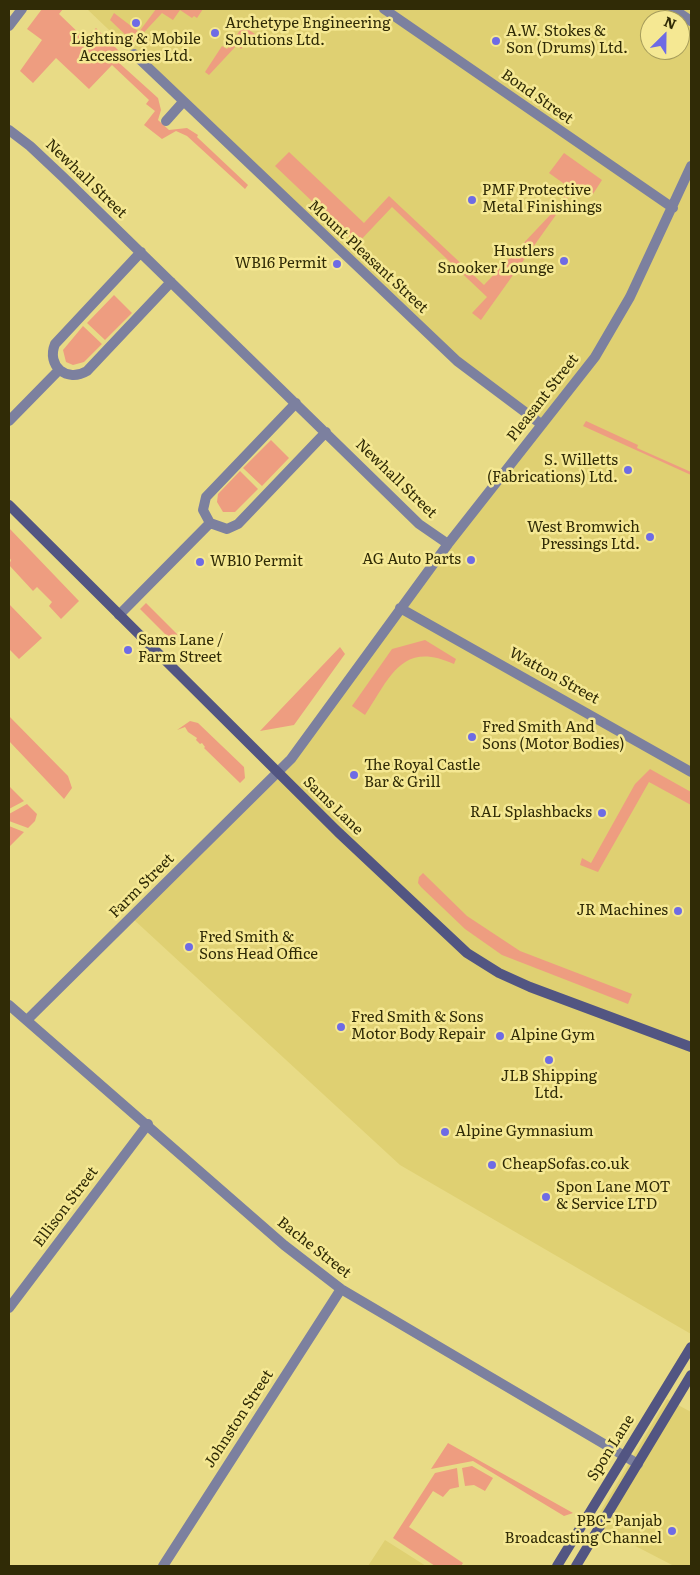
<!DOCTYPE html>
<html>
<head>
<meta charset="utf-8">
<style>
	body { margin:0 }
	#map { position:relative; width:700px; height:1575px; overflow:hidden; background:#e8db86; font-family:Literata,serif }
	canvas { display:block }
	.frame { position:absolute; inset:0; border:10px solid #302b06; pointer-events:none }
	.north { position:absolute; left:640px; top:10px; width:50px; height:50px; box-sizing:border-box; background:#f5e893; border:1px solid #a69c5b; border-radius:50%; rotate:23deg; font-size:14px; font-weight:700; line-height:20px; text-align:center; color:#302b06 }
	.north::after { content:''; display:block; margin:auto; width:18px; height:22px; background:#6e6be5; clip-path:polygon(50% 0,100% 100%,50% 72%,0 100%) }
</style>
</head>
<body>
<div id="map">
<canvas width="700" height="1575"></canvas>
<div class="frame"></div>
<div class="north">N</div>
</div>
<script>
const g = document.querySelector('canvas').getContext('2d');
g.lineJoin = 'round';
function paint(path, color) { g.fillStyle = color; g.fill(path, 'evenodd'); }
function trace(path, color, width, dash) { g.strokeStyle = color; g.lineWidth = width; g.lineCap = dash ? 'butt' : 'round'; g.setLineDash(dash || []); g.stroke(path); }
function label(font, color, halo, rows, align = 'center') {
  g.font = font + ' Literata,serif'; g.lineWidth = 5; g.setLineDash([]); g.textBaseline = 'middle'; g.strokeStyle = halo; g.fillStyle = color; for (const [text, x, y, turn = 0] of rows) {
    g.save(); g.translate(x, y); g.rotate((+turn || 0) * Math.PI / 180); g.textAlign = isNaN(turn) ? turn : align; if (halo) g.strokeText(text, 0, 0); g.fillText(text, 0, 0); g.restore();
  }
}
paint(new Path2D(`
	M87 9H691V1334L400 1165 132 918 278 773 541 424 457 361ZM650 20H680V50H650Z
	M667 1399 691 1412V1566H674L593 1524Z
	M385 1540 426 1566H368Z`), '#dfd072');
paint(new Path2D(`
	M42 9H63L59 14 85 39 96 28 122 54 117 61 158 98 161 110 158 120 169 130 187 128 198 135 197 137 248 185 245 189 187 136 176 131 162 139 144 125 155 111 146 104 149 100 112 65 89 89 56 58 33 83 20 71 42 40 27 29Z
	M156 9H203L197 18 194 16 192 18 180 10 173 20 162 13 134 43 110 20 114 13 139 32Z
	M243 26 255 34 241 49 237 45 209 75 205 72 222 46 227 49Z
	M289 152 364 223 389 196 484 285 553 212 570 188 549 173 564 153 602 180 593 194 578 184 481 320 472 313 487 297 392 207 357 244 275 166Z
	M114 295 132 313 105 340 87 323Z
	M83 326 102 344 84 362 73 365 66 362 63 350Z
	M586 421 638 445 637 448 691 472V475L583 426Z
	M271 440 289 458 262 486 243 468Z
	M240 471 258 489 235 512H223L217 502 218 494Z
	M9 528 79 601 61 619 49 606 52 602 37 587 33 591 9 565 11 560 9 557Z
	M146 603 178 635 172 641 140 609Z
	M9 604 42 638 19 659 9 649Z
	M425 640 456 659 454 664C402 640 390 677 365 715L352 706 392 649Z
	M340 647 345 654 294 725 260 731Z
	M9 716 68 776 72 788 64 799 9 741Z
	M190 721 198 723 244 767 245 778 240 783 204 748 205 747 202 743 200 744 196 740 197 738 188 732 185 727 177 730Z
	M650 769 691 792V805L649 782 598 872 580 865 582 858 591 863 635 784Z
	M10 787 24 801 9 809V788Z
	M27 804 37 814 35 821 28 828 9 821V814Z
	M9 826 24 832 9 847Z
	M423 873 467 916 520 951 632 994 628 1004 502 955 465 929 421 887 418 883 419 877Z
	M448 1443 573 1513 564 1516 473 1461 431 1469Z
	M472 1466 493 1478 485 1491 474 1485 465 1486 462 1468Z
	M457 1468 459 1487 450 1489 443 1497 433 1491 409 1527 463 1563 461 1566H435L393 1538 435 1473Z`), '#ee9d80');
trace(new Path2D(`
	M384 9 673 208
	M673 9 691 21
	M9 26 22 9
	M134 54 457 361 541 424
	M166 121 183 102
	M9 130 30 146 63 177 419 524 448 544
	M141 252 55 344C46 366 67 383 87 371L171 282
	M296 403 206 497 203 510 210 523 227 529 238 524 326 432
	M9 421 59 370
	M400 608 691 772
	M119 615 210 523
	M9 1005 284 1245 341 1289 638 1464
	M27 1020 291 759 448 544 595 357 630 297 691 166
	M9 1308 148 1124
	M163 1566 341 1289`), '#7c809f', 10);
trace(new Path2D(`
	M9 505 338 832 467 953 499 973 530 987 691 1047
	M557 1566 691 1347
	M576 1566 691 1375`), '#525582', 10);
for (const [x, y, r, color] of [
	[136,23,5,"#6e6be5"],
	[215,33,5,"#6e6be5"],
	[496,41,5,"#6e6be5"],
	[472,200,5,"#6e6be5"],
	[564,261,5,"#6e6be5"],
	[337,264,5,"#6e6be5"],
	[628,470,5,"#6e6be5"],
	[650,537,5,"#6e6be5"],
	[471,560,5,"#6e6be5"],
	[200,562,5,"#6e6be5"],
	[128,650,5,"#6e6be5"],
	[472,737,5,"#6e6be5"],
	[354,775,5,"#6e6be5"],
	[602,813,5,"#6e6be5"],
	[678,911,5,"#6e6be5"],
	[189,947,5,"#6e6be5"],
	[341,1027,5,"#6e6be5"],
	[500,1036,5,"#6e6be5"],
	[549,1060,5,"#6e6be5"],
	[445,1132,5,"#6e6be5"],
	[492,1165,5,"#6e6be5"],
	[546,1197,5,"#6e6be5"],
	[672,1531,5,"#6e6be5"]
]) { const dot = new Path2D(); dot.arc(x, y, r, 0, 2 * Math.PI); g.fillStyle = color; g.fill(dot); trace(dot, '#f5e893', 2); }
label('15px', '#302b06', '#f5e893', [
	["Archetype Engineering",225,24],
	["Solutions Ltd.",225,41],
	["A.W. Stokes &",506,32],
	["Son (Drums) Ltd.",506,49],
	["Lighting & Mobile",136,40,"center"],
	["Accessories Ltd.",136,57,"center"],
	["PMF Protective",482,191],
	["Metal Finishings",482,208],
	["Hustlers",554,252,"right"],
	["Snooker Lounge",554,269,"right"],
	["WB16 Permit",327,264,"right"],
	["S. Willetts",618,461,"right"],
	["(Fabrications) Ltd.",618,478,"right"],
	["West Bromwich",640,528,"right"],
	["Pressings Ltd.",640,545,"right"],
	["AG Auto Parts",461,560,"right"],
	["WB10 Permit",210,562],
	["Sams Lane /",138,641],
	["Farm Street",138,658],
	["Fred Smith And",482,728],
	["Sons (Motor Bodies)",482,745],
	["The Royal Castle",364,766],
	["Bar & Grill",364,783],
	["RAL Splashbacks",592,813,"right"],
	["JR Machines",668,911,"right"],
	["Fred Smith &",199,938],
	["Sons Head Office",199,955],
	["Fred Smith & Sons",351,1018],
	["Motor Body Repair",351,1035],
	["Alpine Gym",510,1036],
	["JLB Shipping",549,1077,"center"],
	["Ltd.",549,1094,"center"],
	["Alpine Gymnasium",455,1132],
	["CheapSofas.co.uk",502,1165],
	["Spon Lane MOT",556,1188],
	["& Service LTD",556,1205],
	["PBC- Panjab",662,1522,"right"],
	["Broadcasting Channel",662,1539,"right"]
], 'left');
label('15px', '#302b06', '#f5e893', [
	["Bond Street",537,97,35],
	["Newhall Street",86,179,44],
	["Mount Pleasant Street",368,257,43],
	["Pleasant Street",543,398,-52],
	["Newhall Street",396,479,44],
	["Watton Street",554,676,29],
	["Sams Lane",333,806,44],
	["Farm Street",142,886,-45],
	["Ellison Street",66,1207,-53],
	["Bache Street",314,1248,38],
	["Johnston Street",239,1419,-57],
	["Spon Lane",611,1448,-58]
]);
</script>
</body>
</html>
